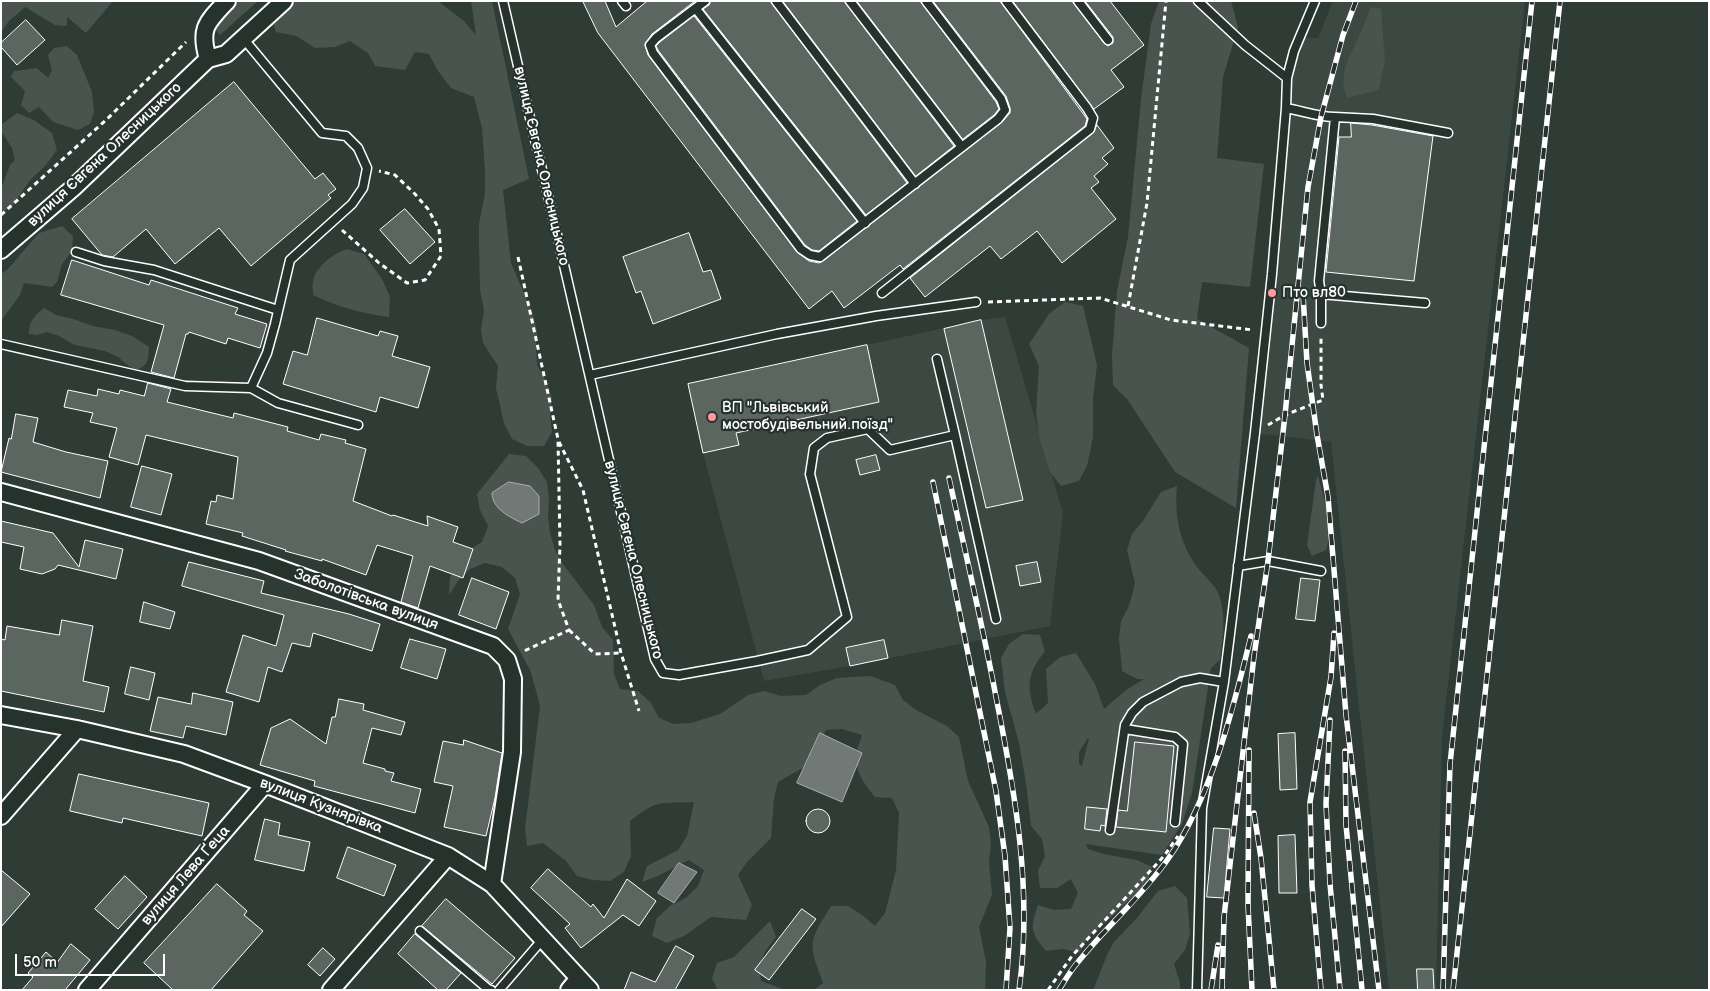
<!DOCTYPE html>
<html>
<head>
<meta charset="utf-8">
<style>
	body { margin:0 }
	#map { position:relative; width:1710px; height:991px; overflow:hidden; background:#2f3b35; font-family:"Balsamiq Sans",sans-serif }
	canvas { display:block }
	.frame { position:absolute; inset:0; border:2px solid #fff; pointer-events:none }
	.scale { position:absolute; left:15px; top:954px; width:150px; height:22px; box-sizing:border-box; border:2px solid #fff; border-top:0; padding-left:6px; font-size:15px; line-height:18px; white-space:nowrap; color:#fff; -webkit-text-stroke:4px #26332d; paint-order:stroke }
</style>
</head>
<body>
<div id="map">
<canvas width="1710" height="991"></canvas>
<div class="frame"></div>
<div class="scale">50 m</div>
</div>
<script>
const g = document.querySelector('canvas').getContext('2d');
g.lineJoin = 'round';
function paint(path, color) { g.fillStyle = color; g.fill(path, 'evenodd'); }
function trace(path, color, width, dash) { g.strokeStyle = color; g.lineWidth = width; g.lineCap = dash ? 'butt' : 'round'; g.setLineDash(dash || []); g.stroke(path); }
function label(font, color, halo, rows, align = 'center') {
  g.font = font + ' "Balsamiq Sans",sans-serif'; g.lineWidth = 4.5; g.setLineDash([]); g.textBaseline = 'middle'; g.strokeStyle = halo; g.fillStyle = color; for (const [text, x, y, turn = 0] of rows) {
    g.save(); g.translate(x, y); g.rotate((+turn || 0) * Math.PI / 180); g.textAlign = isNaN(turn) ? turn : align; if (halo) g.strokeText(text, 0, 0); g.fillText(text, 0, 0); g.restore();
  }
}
paint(new Path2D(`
	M1333 1H1525L1442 737 1436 990H1389L1331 442 1255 433 1287 78 1300 38H1318Z
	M1005 317 1063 513 1050 626 850 666 764 681 703 453 688 384 981 320Z`), '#3c4842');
paint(new Path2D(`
	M1 1H113L86 33 67 17V26L55 25 25 7 9 21 1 32Z
	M237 1H258L220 35 212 25Z
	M286 1H438L464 21 476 35 471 1H492L529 179 503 190 511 263 533 314 537 331 536 347 537 365 546 381 552 398 550 415 552 432 544 446H527L512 439 504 423 496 388 498 366 483 343 481 330 484 310 480 290 479 241V224L485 193V170L482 128 474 97 451 88 438 71 429 54 415 52 405 70 375 66 368 53 350 41 335 47 315 48 296 36 276 32 271 16Z
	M1159 1H1231L1238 27 1223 77 1217 158 1264 164 1250 287 1202 282 1197 319 1249 348 1236 508 1175 472 1127 399 1113 385 1112 355 1117 291 1128 237 1141 99 1151 24Z
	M1371 7 1381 9 1385 59 1379 90 1347 98C1337 72 1351 56 1360 34 1364 25 1367 16 1371 7Z
	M67 46 77 55 92 92 94 112 90 124 78 130 53 122 39 107 29 113 21 105 25 91 11 77 14 71 37 68 48 78 52 70 48 55 54 48Z
	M17 113 34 120 52 133 57 150 45 166 31 179 10 209 1 211V189L10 165 15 160 12 148 1 131V125Z
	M62 226 73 236 72 251 62 264 57 282 52 287 24 283 20 295 1 321V274L8 269 39 233Z
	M347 249 364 254 382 279 390 297 389 317C360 313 339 307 313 295 313 291 312 286 313 282 314 268 334 253 347 249Z
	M1065 302 1083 306 1097 365 1093 399V437L1087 466 1079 481 1061 486 1050 472 1040 440 1036 414 1039 366 1029 344 1049 314Z
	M44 308 56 315 73 319 93 326 115 330 132 336 149 347C148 360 149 365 135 371L118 357 105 351 75 345 59 336 47 332 37 335 29 334C28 322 35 315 44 308Z
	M509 454 526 456 538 468 547 482 549 498 548 516 550 533 555 550 563 564 594 605 602 627 613 640 614 674 620 689 638 691 651 703 659 718 674 724 691 723 720 714 748 695 764 691 781 696 806 695 820 685 837 678 870 676 895 685 903 700 916 710 947 726 959 737 968 781 989 827 991 844 989 862 992 895 979 927 986 962 985 990H814L823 983C808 942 808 943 831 906H848L862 915 875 926 885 913 896 870 899 813 892 798 875 797C864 783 853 770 857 750 858 745 861 740 862 735L842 729 826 730 813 762 778 782 774 798 771 838 747 862 738 875 752 905 746 920 711 917 684 936 667 943 652 936 657 918 670 906 686 898 698 886 704 870 689 860 658 876 642 882 647 866 678 850 687 836 694 802C685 803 676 802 666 803 652 803 641 813 630 821L631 856 624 872 610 881 593 880 577 876 566 861 543 843 527 846 525 829 540 706 531 672 508 629 520 594 515 578 502 567 485 563 470 569 458 581 449 595 450 578 456 563 467 551 482 542 488 526 480 510 477 494Z
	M1318 476 1332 528 1326 550 1312 556 1307 545 1316 480Z
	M1177 486C1174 515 1180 544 1197 567 1203 575 1213 583 1217 591 1227 610 1223 640 1220 660L1211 668 1192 793 1182 824 1162 855 1086 844 1088 849 1103 854 1137 860 1152 867 1147 884 1088 938 1079 953 1063 949 1046 951C1030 932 1030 928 1038 905L1054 910 1071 909 1078 893 1071 879 1057 888H1040L1038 871 1045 856 1042 839 1031 826 1026 783 1019 743 1005 692 1001 658 1009 644 1023 634 1040 635 1045 651C1027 674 1026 687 1036 714L1048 703 1046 669 1060 657 1076 653 1095 684 1104 709 1126 690 1144 679H1137L1122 671 1119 638 1121 621 1129 606 1135 583 1127 550 1132 534 1143 521 1161 492ZM1088 738H1089L1082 766 1079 764V752Z
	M1175 886 1187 898 1190 934 1185 950 1174 964 1180 983V990H1091L1094 988 1107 955 1114 942 1137 918 1158 891Z
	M770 921 776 937 766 950 759 964 761 981 785 990H718L712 979 717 963 734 957Z`), '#4a544f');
const water = new Path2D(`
	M509 482 530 486 539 496V514L522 523C510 517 492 509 492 493Z
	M820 733 862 753 842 802 797 783Z
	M679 863 697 872 674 903 658 893Z`);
paint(water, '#707975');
trace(water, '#a9afac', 1);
const building = new Path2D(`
	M583 1H605L616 27 647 1H695L652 34 645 44 648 55 797 252 809 261 819 263 823 261 1001 123 1010 113V108L1006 96 933 1H1000L1087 119 1085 126 903 269 900 265 844 308 832 291 809 309 598 33Z
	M711 1H770L907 183 866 215 703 9 709 5Z
	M783 1H844L954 146 916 176Z
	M857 1H920L996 102 999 109 994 115 963 139Z
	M1013 1H1072L1104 43 1108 46 1113 43V37L1085 1H1110L1144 45 1111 70 1124 87 1094 109Z
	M694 16 857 221 819 251 812 250 805 245 658 50 656 46 660 42Z
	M26 20 45 40 17 65 1 47V43Z
	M234 82 315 179 323 173 336 189 328 195 331 198 251 266 219 228 175 264 146 229 113 257 102 255 72 219Z
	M1351 123 1372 125 1433 136 1414 281 1326 272 1339 137H1351Z
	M1097 125 1114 148 1102 158 1108 164 1094 176 1099 182 1091 188 1116 219 1062 263 1037 231 1001 259 990 246 925 297 910 278 1093 133Z
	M405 209 435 242 410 264 380 230Z
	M689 233 703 272 711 270 721 299 653 324 641 291 636 293 623 257Z
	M72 260 149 285 151 280 238 308 235 314 267 324 260 348 228 338 226 344 189 332 188 334H186L174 378 151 372 164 325 61 295Z
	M317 318 378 336 380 331 398 336 392 356 430 367 418 408 380 397 376 412 283 384 293 351 307 355Z
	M981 320 1023 500 986 508 944 329Z
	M867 345 879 402 736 433 739 445 703 453 688 384Z
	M148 383 171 389 167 402 233 418 234 413 288 427 287 431 319 440 321 434 346 440 345 443 366 449 353 501 392 516 393 515 428 526 427 516 458 527 453 542 473 549 463 578 430 566 418 608 401 602 413 556 377 545 366 575 322 559V561L285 551 286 550 242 536 243 533 206 524 211 501 216 502 217 495 233 499 238 457 146 435 138 465 109 457 117 428 90 422 93 413 64 407 68 390 97 396 98 389 119 394 120 390 144 396Z
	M16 414 38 418 33 442 66 452 108 461 100 498 1 472 9 438 11 439Z
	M876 455 880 470 860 475 856 460Z
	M142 466 172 474 161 515 131 507Z
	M1 521 53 533 79 567 85 540 123 549 116 579 58 565 55 569 42 574 20 569 24 547 1 542Z
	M189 562 264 581 261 593 349 614 380 624 372 651 313 633 310 647 292 643 282 672 268 667 259 702 226 692 243 635 276 646 284 615 182 586Z
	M1037 562 1041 582 1020 586 1016 566Z
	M472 578 509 592 496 629 459 615Z
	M1301 578 1320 580 1315 621 1296 619Z
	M144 602 175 612 170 629 140 622Z
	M62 620 93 626 83 681 109 687 104 712 1 691V639L5 640 7 626 59 635Z
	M410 639 446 649 437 679 401 668Z
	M884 640 888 658 850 666 846 648Z
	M131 667 155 673 149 700 125 694Z
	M193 693 233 702 226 735 186 726 183 738 150 731 158 697 191 704Z
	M339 699 364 704 363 710 405 722 401 735 372 728 363 763 385 769V771L394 773 391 781 421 789 415 813 314 786 315 781 260 765 271 728 290 719 326 744 332 717H335Z
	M1295 733 1297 789 1280 790 1278 734Z
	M464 740 502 753 495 798 486 836 444 827 453 786 434 782 443 741 463 745Z
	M1135 742 1174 746 1166 832 1116 827 1118 810 1127 811Z
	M79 774 209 803 202 836 123 818 122 823 70 811Z
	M1087 807 1107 809 1105 826 1101 825 1100 831 1085 829Z
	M806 821a12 12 0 1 1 24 0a12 12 0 1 1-24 0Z
	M265 819 280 823 278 835 310 842 304 871 255 860Z
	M1214 828 1230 829 1224 898 1207 897Z
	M1295 835 1297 893H1279L1278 836Z
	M348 847 396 865 384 896 337 878Z
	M548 869 591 907 593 904 604 918 627 879 656 901 639 926 623 915 581 948 565 928 570 924 531 888Z
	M1 870 30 894 1 927Z
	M125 876 147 897 118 929 95 909Z
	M217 884 247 911 244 915 263 931 211 990H173L144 963Z
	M446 899 515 958 492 984 422 926Z
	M802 909 816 919 769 980 755 970Z
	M415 934 461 973 446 990H438L398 954Z
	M71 944 90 960 65 990H22L33 977 28 973 46 952 57 962Z
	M676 946 694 956 675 990H624L631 972 655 982Z
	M323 948 335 959 320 976 308 965Z
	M1417 969H1433L1434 990H1418Z`);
paint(building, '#5b6661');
trace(building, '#fff', 1);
const lane = new Path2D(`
	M503 1 655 659 663 673 679 675 757 661 808 650 847 617 810 474 814 448 827 438 868 429 890 450 955 435 937 359
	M622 1 626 6
	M705 1 656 38 650 45 653 53 801 249 810 255 820 257 998 119 1005 110 1001 99 926 1
	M776 1 915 184
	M850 1 962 147
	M1078 1 1108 40
	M1198 1 1245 45 1287 78
	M696 9 865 223
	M243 38 322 133 346 136 358 148 367 168 363 188 352 204 290 260 275 324 267 353 251 388
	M1286 108C1303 111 1318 117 1335 117L1319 281 1321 294V323
	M1335 117 1373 119 1448 133
	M76 252 104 261 154 270 278 310
	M882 293 1090 129 1093 118 1087 108 1006 1
	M1321 294 1425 303
	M1 344 185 386 251 388 278 403 358 425
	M590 375 777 334 876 316 976 302
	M955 435 996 619
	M1238 566 1268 561 1321 571
	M1125 729 1175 737 1183 744 1175 822
	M1110 830 1125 725 1132 713 1143 702 1181 682 1200 678 1224 682
	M420 931 488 989 491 990
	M499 990 543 939
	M1197 990 1202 808 1224 682 1255 433 1272 274 1286 108 1287 78 1294 51 1315 1`);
const street = new Path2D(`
	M208 59C199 29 206 23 227 1
	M1 250 73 188 208 59 226 54 284 1
	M1 492 259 561 493 646 507 660 513 679 512 752 492 884
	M1 715 77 729 184 754 265 784 448 856 492 884 590 990
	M1 816 77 729
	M87 990 265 784
	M331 990 448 856
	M569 990 579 978`);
trace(lane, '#fff', 11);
trace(street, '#fff', 20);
trace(new Path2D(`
	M1 215 106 120 186 42
	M342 230 379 263 407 283 425 280 441 256 439 229 428 209 415 194 395 175 379 171
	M518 257 558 439 560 544 558 600 569 630 522 652
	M988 302 1100 298 1171 320 1253 330
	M1128 306 1147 203 1166 1
	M1268 425 1285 415 1323 400 1321 385V336
	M559 442 583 490 621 653 639 711
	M569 630 595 654 621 653
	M1048 990 1072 956 1164 856 1178 836`), '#fff', 3, [5, 4]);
trace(lane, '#26332d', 8);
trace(street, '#26332d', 16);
const rail = new Path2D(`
	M1303 294 1307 363 1317 435 1328 497 1346 715 1379 990
	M949 478C965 551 982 623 996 697 1015 792 1033 892 1019 990
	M933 482 996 791 1005 856 1010 928 1006 990
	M1330 720 1326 804 1330 884 1340 990
	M1249 750 1248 905 1252 990
	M1345 751 1346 825 1362 990
	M1254 813 1261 858 1274 990
	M1059 990C1065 980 1071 970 1078 962 1107 926 1142 896 1168 859 1212 796 1233 709 1251 636
	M1211 990 1218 945
	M1222 990 1224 917 1254 656 1268 561 1285 415 1308 187 1321 117 1343 35 1356 1
	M1321 990 1312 885 1310 802 1331 677 1334 633
	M1443 990 1450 764 1532 1
	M1453 990 1560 1`);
trace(rail, '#fff', 5.5);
trace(rail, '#26332d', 4, [11]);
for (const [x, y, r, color] of [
	[1272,293,5,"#ff9aa2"],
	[712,417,5,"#ff9aa2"]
]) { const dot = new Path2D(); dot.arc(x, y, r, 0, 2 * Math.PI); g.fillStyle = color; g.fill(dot); trace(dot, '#26332d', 2); }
label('15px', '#fff', '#26332d', [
	["вулиця Євгена Олесницького",105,155,-43],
	["вулиця Євгена Олесницького",541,166,77],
	["вулиця Євгена Олесницького",633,560,76],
	["Заболотівська вулиця",366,600,20],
	["вулиця Кузнярівка",321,806,21],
	["вулиця Лева Ґеца",186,876,-49]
]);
label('15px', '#fff', '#26332d', [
	["Пто вл80",1282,293],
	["ВП \"Львівський",722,408],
	["мостобудівельний поїзд\"",722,425]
], 'left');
</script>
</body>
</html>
